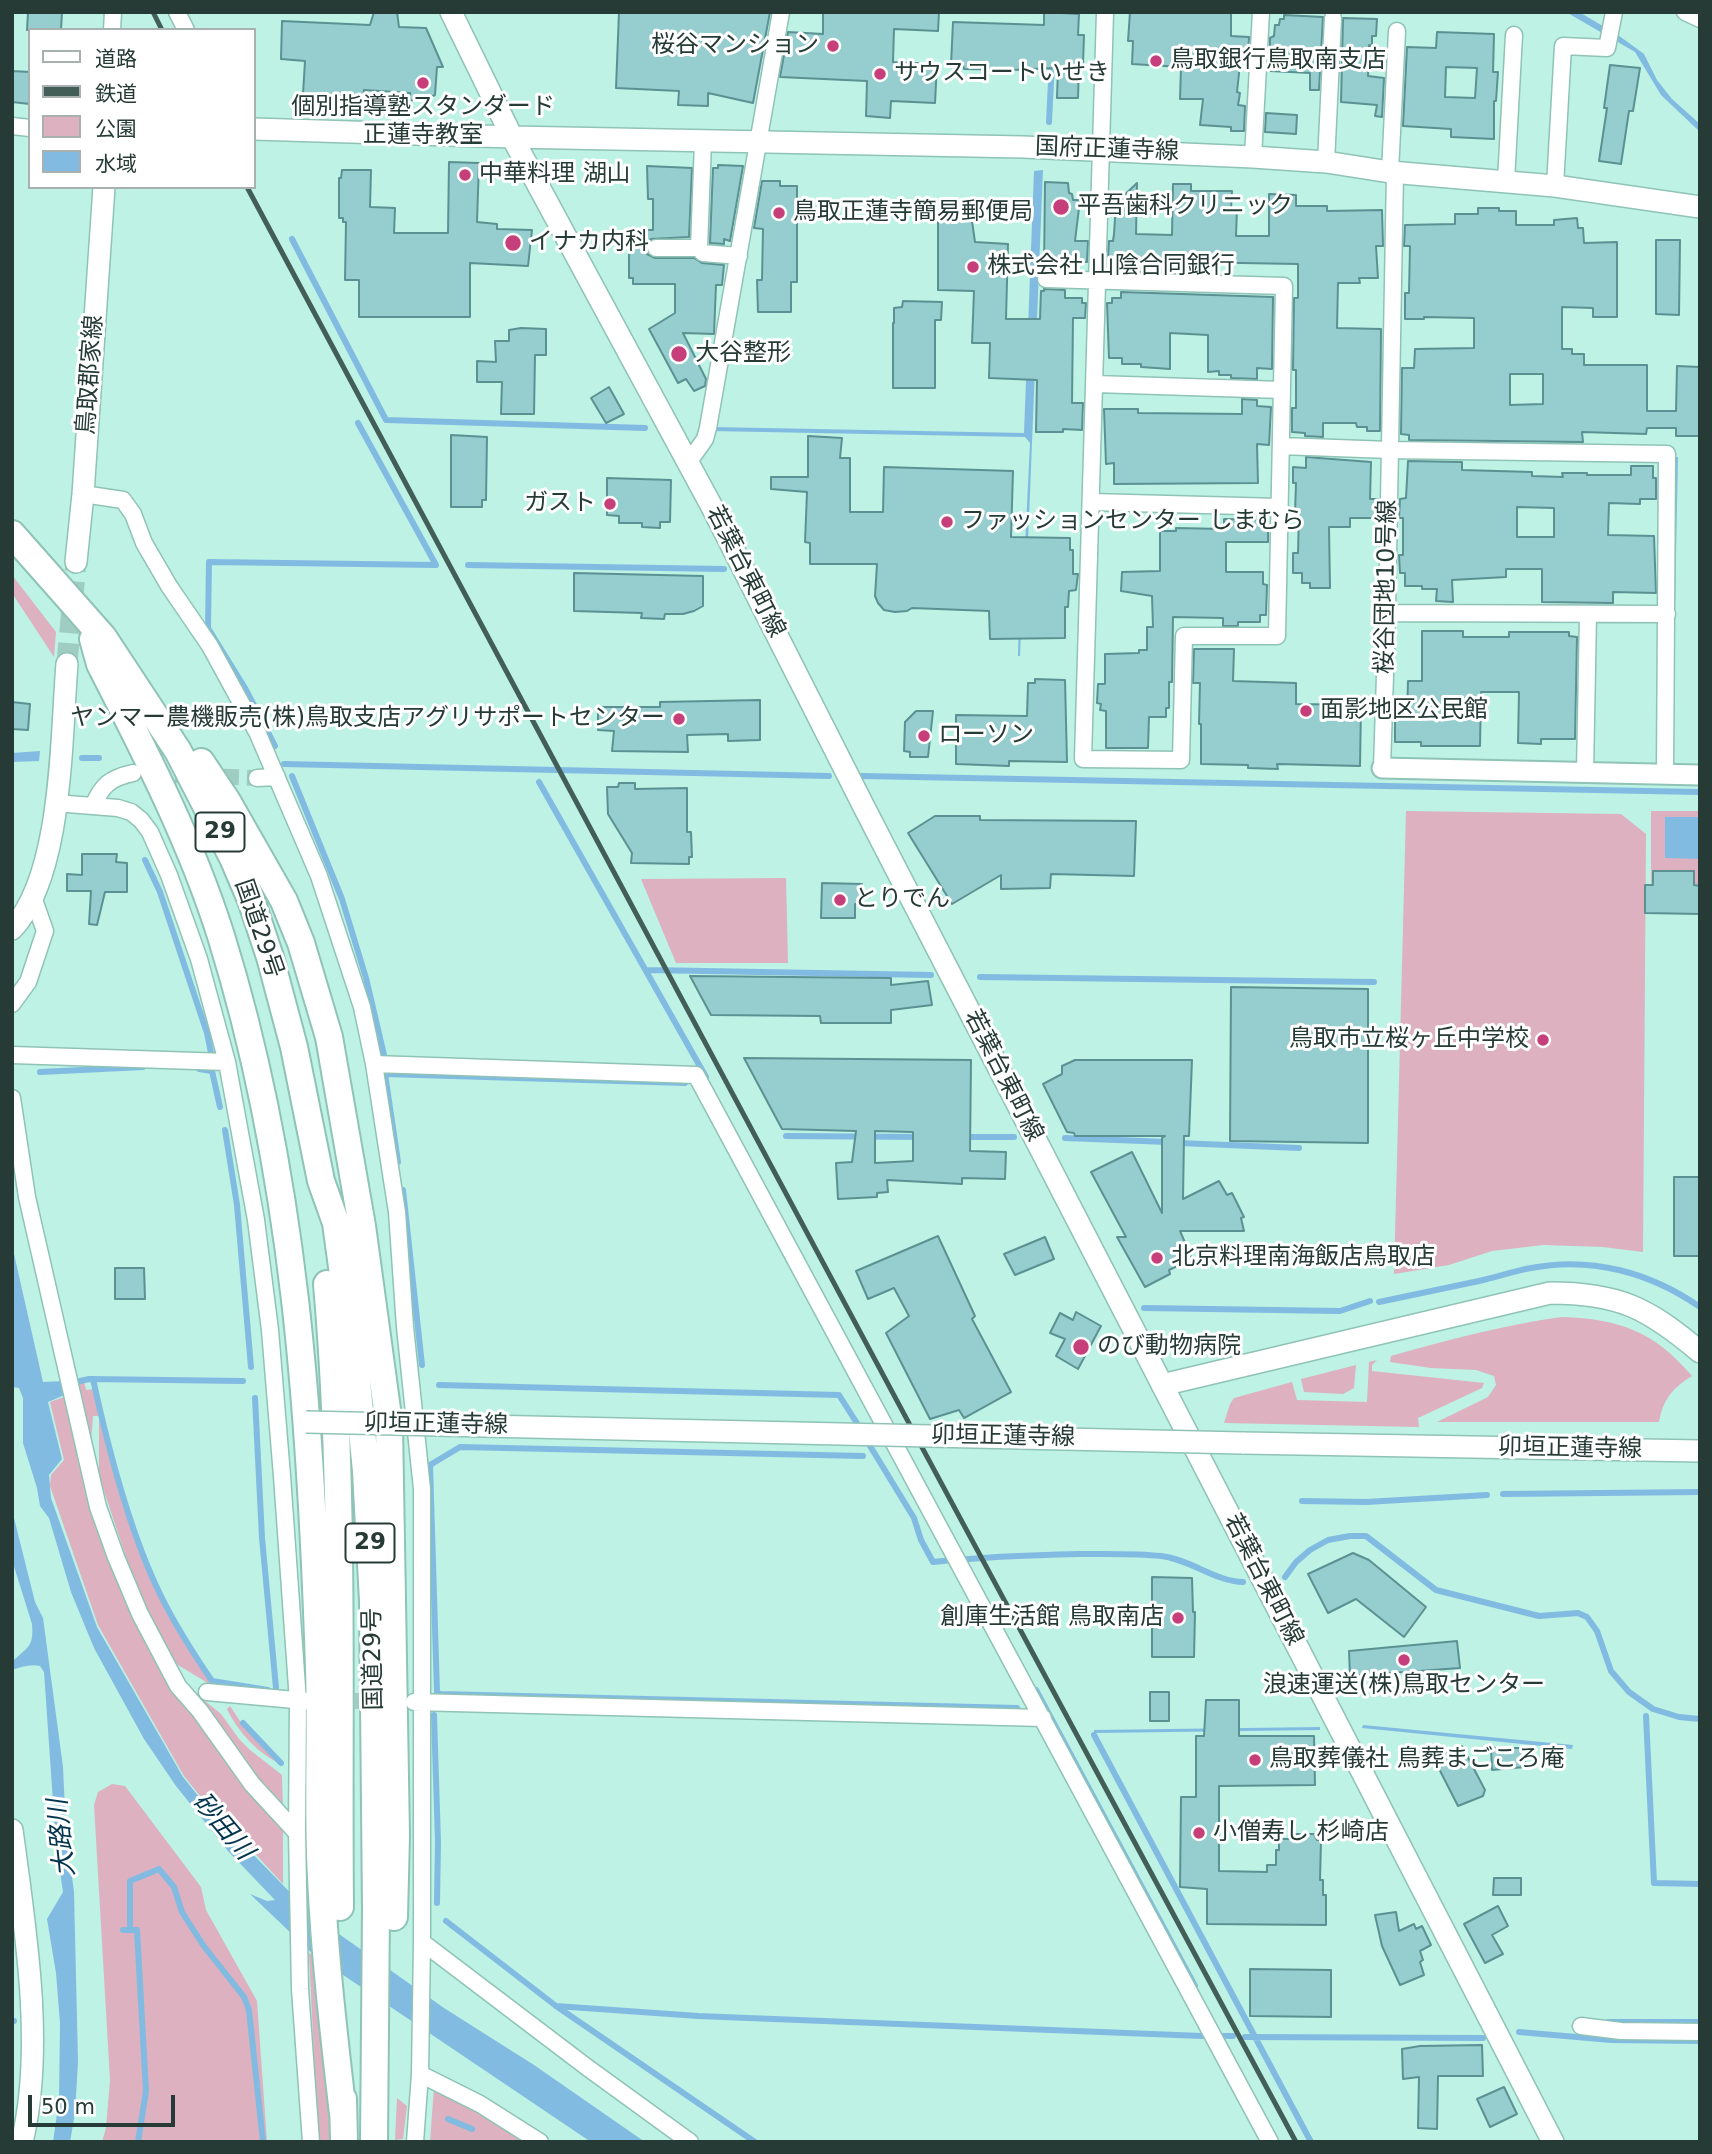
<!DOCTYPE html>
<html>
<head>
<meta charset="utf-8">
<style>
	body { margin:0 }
	#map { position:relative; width:1712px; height:2154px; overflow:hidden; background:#bdf2e4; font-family:"DejaVu Sans","Noto Sans JP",sans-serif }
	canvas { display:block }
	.frame { position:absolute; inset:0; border:14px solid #263b36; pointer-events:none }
	.legend { position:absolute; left:28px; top:28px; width:228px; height:161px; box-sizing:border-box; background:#fff; border:2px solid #a8b1af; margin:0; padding:9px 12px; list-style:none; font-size:21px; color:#263b36 }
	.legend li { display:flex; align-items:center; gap:14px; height:35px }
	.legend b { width:35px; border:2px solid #a8b1af }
	.scale { position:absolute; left:28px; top:2095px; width:147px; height:32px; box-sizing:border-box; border:4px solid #263b36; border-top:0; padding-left:9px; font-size:21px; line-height:24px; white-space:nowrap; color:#263b36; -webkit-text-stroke:5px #fff; paint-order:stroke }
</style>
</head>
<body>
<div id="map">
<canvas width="1712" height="2154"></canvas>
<div class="frame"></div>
<ul class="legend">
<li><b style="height:9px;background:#fff"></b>道路</li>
<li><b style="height:9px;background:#435e57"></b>鉄道</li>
<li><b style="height:19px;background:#ddb1bf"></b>公園</li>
<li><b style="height:19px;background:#82bbe1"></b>水域</li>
</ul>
<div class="scale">50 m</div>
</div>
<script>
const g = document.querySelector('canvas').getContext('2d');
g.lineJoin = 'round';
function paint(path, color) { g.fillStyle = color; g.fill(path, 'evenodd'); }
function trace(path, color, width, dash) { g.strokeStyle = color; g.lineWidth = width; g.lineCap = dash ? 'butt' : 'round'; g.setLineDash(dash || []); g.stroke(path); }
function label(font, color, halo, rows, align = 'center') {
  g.font = font + ' "DejaVu Sans","Noto Sans JP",sans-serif'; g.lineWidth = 6; g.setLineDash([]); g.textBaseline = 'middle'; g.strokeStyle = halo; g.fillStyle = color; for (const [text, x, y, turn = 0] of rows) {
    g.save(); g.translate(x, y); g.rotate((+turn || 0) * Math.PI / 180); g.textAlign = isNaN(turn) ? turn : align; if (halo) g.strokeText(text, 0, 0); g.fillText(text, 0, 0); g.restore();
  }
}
paint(new Path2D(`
	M12 575 56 632 54 657 12 593Z
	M1406 811 1621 814 1646 834 1643 1252 1603 1247 1543 1245 1492 1251 1449 1265 1394 1274Z
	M1651 811H1700V885L1651 884Z
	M786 878 788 963H676L641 879Z
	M1562 1317C1619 1319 1654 1331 1692 1376 1673 1387 1662 1401 1659 1422H1437L1488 1397 1496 1385 1494 1376 1476 1370 1431 1368 1390 1362 1391 1356C1448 1340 1503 1325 1562 1317Z
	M1377 1360 1372 1365V1371L1484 1383 1482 1388 1418 1418 1419 1427 1224 1423 1230 1404 1234 1398 1292 1382 1297 1400 1367 1402 1369 1362Z
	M1356 1365 1354 1388 1343 1394 1304 1392 1301 1379Z
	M84 1381 86 1390 94 1389C111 1458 128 1531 159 1595 175 1628 195 1658 216 1688L178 1665 164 1647 136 1587 99 1476V1416H93L90 1457 74 1383Z
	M67 1396 86 1477 82 1478 105 1548 122 1594 150 1647 229 1762 283 1830V1884L226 1822 208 1806 184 1776 98 1625 50 1486 51 1475 64 1460 50 1402Z
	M178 1679 221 1714 239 1739 250 1750 282 1775 283 1812Z
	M230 1706 242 1724 279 1763C257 1753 237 1730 227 1709Z
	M112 1784 125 1786 201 1887 206 1910 257 2001 267 2142H102L106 2128 110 2080 94 1805 98 1792Z
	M309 1953 317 1959 332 2140H318Z
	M434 2087 486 2114 529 2142H430Z
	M397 2098 407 2106 403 2139 395 2140Z`), '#ddb1bf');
paint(new Path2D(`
	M1566 12H1579L1618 35 1644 54 1657 80 1672 99 1700 124V132L1661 95 1635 52Z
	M1043 170 1027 567 1023 576 1020 656H1018L1020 575 1024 566 1030 443 1025 437 711 431V427L1024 433 1034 171Z
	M1674 457H1678L1674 652H1671Z
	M40 751 39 761 12 762V753Z
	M1665 817H1700V859L1665 858Z
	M12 1245 43 1382 64 1381 67 1394 48 1402 62 1459 49 1475 51 1498 97 1627 183 1777 208 1808 312 1915 444 2008 534 2065 645 2142H591L315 1956 250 1894 267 1901 275 1900 228 1851 176 1786 144 1739 94 1648 71 1592 49 1518 40 1506 37 1488 23 1443V1398L19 1388 12 1387Z
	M12 1510 35 1602 43 1618 63 1767 66 1832 74 1892 78 2062 75 2113 70 2142H53L59 2100 60 2023 56 1973 47 1919 63 1892 56 1845 44 1672 40 1666C30 1664 21 1667 12 1670V1662C27 1647 34 1648 32 1624L12 1560Z
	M1363 1725 1573 1745 1572 1749 1362 1728Z
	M1320 1727V1730L1094 1733V1730Z`), '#82bbe1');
trace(new Path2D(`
	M1049 122 1052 61
	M292 239 386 420 645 428
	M468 565 724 569
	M275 746 245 688 208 628 209 562 436 565 358 423
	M82 758H99
	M284 764 829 776
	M292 776 342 899 366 978 384 1055
	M862 776 1700 792
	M539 782 706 1077
	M145 860 160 892 207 1033 211 1053
	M647 970 931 975
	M980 977 1374 982
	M199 1069 212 1071 220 1107
	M40 1072 143 1067
	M225 1130 237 1205 251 1367
	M786 1136 921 1137
	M963 1137H1014
	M1065 1138 1168 1142
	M1179 1143 1299 1148
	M398 1162 385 1074 685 1083
	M403 1190 422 1365
	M1379 1302C1412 1295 1446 1288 1479 1281 1497 1277 1514 1271 1531 1268 1592 1256 1651 1273 1700 1307
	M1144 1308 1340 1311 1370 1301
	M93 1379C108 1448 129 1531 160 1594 175 1625 193 1653 212 1681L268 1690
	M71 1383 89 1379 243 1381
	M439 1385 839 1395 860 1428
	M255 1398 262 1538 276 1688
	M867 1441 914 1518 921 1540 933 1562C982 1557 1030 1555 1079 1554 1106 1554 1134 1553 1161 1556 1189 1559 1217 1582 1243 1582
	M863 1456 460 1447 430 1465 437 1692 440 1694 1017 1708
	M1503 1494 1700 1492
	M1302 1501 1366 1502 1487 1495
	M1285 1577 1296 1562 1310 1550 1328 1540 1350 1536H1366L1436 1590 1539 1616 1578 1613 1587 1617 1597 1631 1611 1671 1629 1692 1653 1709 1679 1717 1700 1719
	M1036 1690 1195 1986
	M434 1715 438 1842 437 1903
	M1646 1716 1654 1883 1700 1884
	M243 1723 281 1763
	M1094 1735 1311 2142
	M446 1921 556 2006 755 2142
	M123 1930H137L146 2091 138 2142
	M130 1930V1881L159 1869 174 1887 182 1912 203 1945 244 1997 249 2010 263 2142
	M556 2006 698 2016 1202 2036
	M12 2021H14
	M1608 2022H1700
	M1519 2032 1611 2040 1700 2041
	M1221 2036H1233
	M1245 2037 1483 2038
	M448 2119 472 2129`), '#82bbe1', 6);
const building = new Path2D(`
	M28 12H62L61 30H27Z
	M374 12H397L399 27 426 28 443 67H437L435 95 422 101 410 100V93L364 90 363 103 342 102 343 95 303 94 305 61 281 59 282 21 370 25Z
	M619 12H770L753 103 708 93V106L678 105 679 91 616 88Z
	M823 12H939L938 31 894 29 893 62 937 64 935 103 891 101 890 118 866 116 867 81 780 77 788 32 823 34Z
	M1044 12 1079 14 1078 35H1084L1083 64 1079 65 1078 98H1057L1058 68 1031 69 1030 70 964 69 963 65H951L953 22 1044 25Z
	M1130 12H1231V36L1249 37 1248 55H1241L1237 92 1240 93 1238 105 1245 106 1244 131H1231V127L1200 125 1203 99H1180L1181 67 1132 64 1133 41H1128Z
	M1284 15 1323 17 1319 90H1310V73L1270 71V38L1274 36 1275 25H1279L1280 19H1284Z
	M1343 18 1377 19 1376 36H1372V46L1369 45 1368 76 1384 78 1382 117 1375 116 1377 105 1341 102Z
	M1437 32 1494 34 1493 72H1498L1496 101H1494V139L1451 137V129L1403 126 1407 47 1436 48ZM1446 67 1477 68 1475 98 1445 97Z
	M1610 65 1640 68 1633 111H1629L1621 164 1599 161 1607 108H1604Z
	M12 71 30 72V104L12 102Z
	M1266 113 1297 115 1296 134 1265 132Z
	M449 162 479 163 477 222 497 224V229L532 230 528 266 470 263V317H359V280H345L346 222H343V218H339V178H341L342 170H371L370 207 395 208 394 233H448Z
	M718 165 743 166 730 241 724 239V244L710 243 713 168H718Z
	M647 166 692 168 689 237 651 239 647 243V254L655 258H694L702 263 724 265 722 285H716L714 334 683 333 706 379 705 386 694 391 686 379 678 383 649 329 675 313V284H633V278H629V230H653V199H648Z
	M762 181H780V186H797V282H791V312H758L757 280H762L763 229 754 228Z
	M1045 182 1068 183 1069 193 1072 194 1073 200H1080L1075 241H1088L1087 262H1065V269H1044Z
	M1137 183 1136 234 1172 235 1173 184H1191V191H1232L1231 209H1237L1236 236H1269V194L1296 195V206H1327V211L1382 210 1383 246H1376L1378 278H1359L1360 283H1338L1337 328 1381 329 1380 431H1367V427H1357L1356 423H1323V437L1305 436V433L1292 432V408H1296V370H1293L1294 298H1298V264L1185 262V273L1122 271 1121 259 1108 258 1109 241H1113L1114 234 1116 203Z
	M1478 208H1499V211H1516V225H1554V220L1577 218 1578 228H1583L1584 243 1617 242V317H1593V308L1562 307V349H1572V354H1584V365H1647V411H1676L1677 366 1700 367V436H1676V428H1647L1646 434 1582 432 1583 442 1409 440V435L1401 434 1402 368H1414L1415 349 1474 348V318L1424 317V319H1405V293H1409L1410 246H1404L1405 225 1455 224V214H1478ZM1510 374H1543V404L1510 405Z
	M954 210 964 212 972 221 975 242 1008 244 1006 319H1040L1041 291H1044V289L1065 290V298H1082V303H1086L1085 318H1073L1072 403H1083L1082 430 1063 429V432H1036L1037 380 989 378 990 343H972L974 291 938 290V218Z
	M1656 240H1680L1679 315 1656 314Z
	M1121 292 1273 297 1272 369 1257 368V379L1231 378V375H1219V371L1208 372V335L1170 333V369L1141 367V364H1122V358H1109L1107 303H1112V298H1121Z
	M903 301 942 302 941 320H935V388H893V323H894V308L902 307Z
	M521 328 546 329V355H535L534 414H501L502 382H477V361L496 362 495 341H509V330Z
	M609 387 624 414 606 423 591 398Z
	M1242 399 1257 400V406L1271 407 1269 445 1257 444 1258 483 1114 484V463L1106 464 1104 409H1138V413L1242 414Z
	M451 435 487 437 486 500H482V507H451Z
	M808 436 842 438 840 458H850V512H883L884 467 1013 471 1011 537 1070 538V550H1073V574H1078L1076 590 1069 591 1068 607H1065V638L990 639 989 611 912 608 907 611 895 612 884 610 878 603 875 596 877 564H810V543L805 542 807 492 771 489V477H808Z
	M1306 457 1371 462 1370 499H1379L1378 518H1350V527H1329L1330 588H1310V583H1302V573H1293V553H1298L1299 513H1295L1296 483H1293V467L1306 468Z
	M1408 461 1462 462V470L1532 472V476L1563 477 1562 473H1587V475H1631V466H1653V478H1656V499H1640V504L1609 503 1608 535 1654 536 1656 593 1613 592V603L1542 602V569H1506V577L1452 580 1453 602 1436 601 1437 589H1422V586H1405V573H1400L1399 555H1403V518H1399L1400 499 1406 498ZM1517 507 1554 508V537H1517Z
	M607 478 671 480 670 522H660V528L642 527V523H619V516L607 515Z
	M1224 519 1264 520V525H1268V542H1226V572H1263V584L1267 585 1266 615H1260V622H1238V626H1223V618L1173 617 1172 682H1169V708H1166V717H1149L1148 748H1106V711L1100 710 1101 704 1097 703 1098 684H1105V654L1139 653V650H1147V627H1153L1152 596 1121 591 1122 572 1160 571V531H1176V528L1224 529Z
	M574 573 703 576V606L694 611 683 614H665L664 619 641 618 642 613 574 611Z
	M1422 631H1463V637H1509V632H1569V636L1577 637 1575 739H1541V744L1518 743 1519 692H1481L1480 746H1421V742H1395V716H1407L1408 681H1422Z
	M1194 649H1234L1233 681 1296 683V704L1361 705 1360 766 1277 764 1278 769 1248 768V765L1201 764V724H1199L1200 683H1193Z
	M1035 679 1065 680 1067 762 1009 761V766L956 764V715L1027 716 1028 683H1035Z
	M760 700V740L728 741V734L687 735 688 752 612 751 614 731 598 730V707H660V702Z
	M12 702 30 704 28 730 12 729Z
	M916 711H933L928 757H910V752L904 751 905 722Z
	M619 783H635V789L687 788V832H691L692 857H689V864L631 863 632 853 608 814 607 787H618Z
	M935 816H980V820L1136 821 1134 876 1051 874 1050 888 1001 889V875L952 904 908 833Z
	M82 854H117L116 862 127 863V892H105L97 925 89 924 91 891H67V874L82 875Z
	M1653 871H1694V885L1700 886V914L1645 913V885H1653Z
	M822 883 862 884 863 904H855V918H821Z
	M690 976 891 978V985L928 981 932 1005 891 1010V1023H821L820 1016 711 1015Z
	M1231 987 1368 989V1143L1230 1141Z
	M744 1058 971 1060 970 1151 1006 1152 1005 1179 962 1178V1184L887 1180 888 1192 877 1193V1197L838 1199 836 1163 852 1162 856 1131 782 1129ZM875 1131 913 1132V1161L875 1163Z
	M1075 1060H1192L1189 1136H1184L1183 1199 1219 1181 1227 1195 1232 1193 1244 1217 1241 1218 1244 1231H1180L1192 1259 1169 1270 1170 1274 1145 1287 1117 1237H1126L1091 1172 1132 1152 1162 1213V1138L1165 1136H1075L1074 1133 1067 1132 1043 1084 1062 1074V1066Z
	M1674 1177H1700V1256H1674Z
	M938 1236 975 1316 972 1319 1011 1392 964 1418 959 1410 930 1419 886 1333 909 1316 894 1288 868 1299 856 1271Z
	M1045 1237 1054 1259 1015 1275 1004 1254Z
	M115 1268H144L145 1299H115Z
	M1076 1312 1101 1326 1078 1369 1056 1356 1065 1339 1050 1333 1060 1313 1073 1320Z
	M1353 1553 1369 1560 1426 1607 1404 1637 1356 1599 1328 1613 1308 1574Z
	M1152 1577 1192 1578 1193 1612H1195L1194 1657H1152Z
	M1457 1641 1460 1668 1350 1676 1349 1651Z
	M1150 1692H1169V1721H1150Z
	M1206 1700H1239V1736H1314L1315 1785 1219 1786V1871L1267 1872V1865H1276V1850H1279V1839H1290V1834H1314L1317 1840H1321L1320 1880H1323V1895H1326V1925L1207 1924V1889L1180 1887 1181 1797H1196V1736H1204Z
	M1462 1746 1485 1790 1483 1796 1458 1806 1434 1759Z
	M1491 1748H1525V1767L1492 1770Z
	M1494 1878H1521V1895H1493Z
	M1498 1906 1508 1926 1492 1935 1503 1954 1485 1963 1464 1924Z
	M1396 1912 1399 1931 1414 1924 1416 1929 1422 1926 1431 1945 1420 1951 1423 1960 1420 1962 1424 1975 1400 1985 1382 1946 1375 1915Z
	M1250 1969 1331 1970V2017L1250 2016Z
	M1482 2045 1483 2076H1438L1437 2129 1418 2128 1419 2077 1403 2079 1402 2049 1420 2046Z
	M1504 2087 1517 2114 1490 2127 1477 2099Z`);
paint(building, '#96cdcf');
trace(building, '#5b9192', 2);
trace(new Path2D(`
	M151 774 257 778
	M331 1701H382`), '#9fcdc1', 16, [16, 8]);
trace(new Path2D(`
	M67 664 76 562`), '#9fcdc1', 21, [21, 10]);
const minor = new Path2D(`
	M177 12 186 30
	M1685 12 1700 19
	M112 30 113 12
	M12 126 30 128
	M703 142 699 248 703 253 739 256
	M1253 157 1261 12
	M1326 162 1333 18
	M1390 172 1397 31
	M1506 181 1514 35
	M1555 186 1563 46 1607 48 1614 12
	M656 248H699
	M1046 279 1284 286 1277 636H1184L1181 760 1083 759 1105 12
	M1095 384 1282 390
	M1281 446 1390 450 1667 454 1665 774
	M688 463 705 439 708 428 781 12
	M83 494 123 500 133 514 144 543 169 586 210 646 258 734 319 876 362 1007 374 1064 397 1212 405 1327 422 1489V1942L420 2074 415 2142
	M1091 502 1280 507
	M1387 613 1667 614
	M1382 768 1387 613 1395 172
	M1585 772 1588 614
	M257 778 277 777
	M55 803 118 808 131 812 141 820 150 832 169 875 199 959 227 1062 256 1220 270 1330 282 1476 298 1701 297 1833 300 1989 311 2142
	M93 806C102 785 110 778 133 773
	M12 1004 28 982 45 931 33 897
	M12 1055 227 1062
	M374 1064 696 1075 1270 2142
	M12 1098 27 1197 98 1507 116 1557 140 1614 178 1686 200 1711 252 1784 297 1833
	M207 1692 306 1701
	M414 1702 1043 1718
	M422 1942 588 2068 690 2142
	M1581 2026 1621 2031 1700 2032
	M420 2074 480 2104 540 2142`);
const tertiary = new Path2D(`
	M1382 768 1700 775`);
const secondary = new Path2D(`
	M451 12 512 137 712 507 864 807 1553 2142
	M254 129 512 137 1023 147 1253 157 1326 162 1390 172 1555 186 1700 207
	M76 562 83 494 104 187
	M12 929C63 876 61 735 67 664
	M1162 1385 1550 1293C1619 1293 1648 1308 1700 1352
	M1242 1443 1700 1451
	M12 1830C25 1927 45 2046 22 2142`);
const trunk = new Path2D(`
	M12 534 103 637 178 751 233 858 251 900 270 957 294 1047 321 1181 336 1223 355 1362 366 1471 373 1601 376 1910 374 2142
	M93 639 100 664C145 752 191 841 221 936 295 1173 311 1420 319 1667 321 1729 318 1792 320 1854 323 1941 333 2028 343 2114
	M201 762 227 801 284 901 301 943 329 1037 362 1226 389 1424 396 1836 394 1917
	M327 1284C345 1491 338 1699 340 1907
	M343 2099 344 2142`);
trace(minor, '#8fc3b6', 19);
trace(tertiary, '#8fc3b6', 23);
trace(secondary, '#8fc3b6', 24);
trace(trunk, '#8fc3b6', 30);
trace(minor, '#fff', 16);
trace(tertiary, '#fff', 19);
trace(secondary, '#fff', 21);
trace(trunk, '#fff', 26);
trace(new Path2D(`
	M153 12 162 30
	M247 187C595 840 945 1491 1296 2142`), '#435e57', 5);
const secondaryBridge = new Path2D(`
	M306 1422 1242 1443`);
trace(secondaryBridge, '#8fc3b6', 24, []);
trace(secondaryBridge, '#fff', 21);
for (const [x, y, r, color] of [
	[833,46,7,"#c73f7a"],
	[1156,61,7,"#c73f7a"],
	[880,74,7,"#c73f7a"],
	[423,83,7,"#c73f7a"],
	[465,175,7,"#c73f7a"],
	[1061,207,9,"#c73f7a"],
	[779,213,7,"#c73f7a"],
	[513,243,9,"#c73f7a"],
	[973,267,7,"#c73f7a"],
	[679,354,9,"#c73f7a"],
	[610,504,7,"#c73f7a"],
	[947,522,7,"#c73f7a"],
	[1306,711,7,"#c73f7a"],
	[679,719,7,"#c73f7a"],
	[924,736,7,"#c73f7a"],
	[840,900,7,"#c73f7a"],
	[1543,1040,7,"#c73f7a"],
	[1157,1258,7,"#c73f7a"],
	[1081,1347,9,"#c73f7a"],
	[1178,1618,7,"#c73f7a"],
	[1404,1660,7,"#c73f7a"],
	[1255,1760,7,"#c73f7a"],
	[1199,1833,7,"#c73f7a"]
]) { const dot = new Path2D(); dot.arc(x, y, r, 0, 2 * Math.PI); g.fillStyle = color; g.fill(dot); trace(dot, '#fff', 2.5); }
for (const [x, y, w] of [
	[220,832,49],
	[370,1543,49]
]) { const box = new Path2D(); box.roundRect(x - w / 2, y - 19.5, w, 39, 5); g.fillStyle = '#fff'; g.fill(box); trace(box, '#263b36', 2); }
label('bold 23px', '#263b36', null, [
	["29",220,832],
	["29",370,1543]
]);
label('24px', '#263b36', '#fff', [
	["桜谷マンション",819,46,"right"],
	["鳥取銀行鳥取南支店",1170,61],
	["サウスコートいせき",894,74],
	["個別指導塾スタンダード",423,108,"center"],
	["正蓮寺教室",423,136,"center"],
	["中華料理 湖山",479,175],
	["平吾歯科クリニック",1077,207],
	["鳥取正蓮寺簡易郵便局",793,213],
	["イナカ内科",529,243],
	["株式会社 山陰合同銀行",987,267],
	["大谷整形",695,354],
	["ガスト",596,504,"right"],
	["ファッションセンター しまむら",961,522],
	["面影地区公民館",1320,711],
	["ヤンマー農機販売(株)鳥取支店アグリサポートセンター",665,719,"right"],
	["ローソン",938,736],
	["とりでん",854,900],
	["鳥取市立桜ヶ丘中学校",1529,1040,"right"],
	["北京料理南海飯店鳥取店",1171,1258],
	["のび動物病院",1097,1347],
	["創庫生活館 鳥取南店",1164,1618,"right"],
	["浪速運送(株)鳥取センター",1404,1686,"center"],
	["鳥取葬儀社 鳥葬まごころ庵",1269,1760],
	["小僧寿し 杉崎店",1213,1833]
], 'left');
label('24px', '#263b36', '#fff', [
	["国府正蓮寺線",1107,150,2],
	["鳥取郡家線",91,375,-86],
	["若葉台東町線",745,572,63],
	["桜谷団地10号線",1387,587,-89],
	["国道29号",258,929,71],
	["若葉台東町線",1003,1076,63],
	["卯垣正蓮寺線",436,1425,1],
	["卯垣正蓮寺線",1003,1437,1],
	["卯垣正蓮寺線",1570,1449,1],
	["若葉台東町線",1263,1580,63],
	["国道29号",374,1659,-91]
]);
label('italic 26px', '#04354f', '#fff', [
	["砂田川",222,1827,50],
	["大路川",63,1838,-96]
]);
</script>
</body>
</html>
